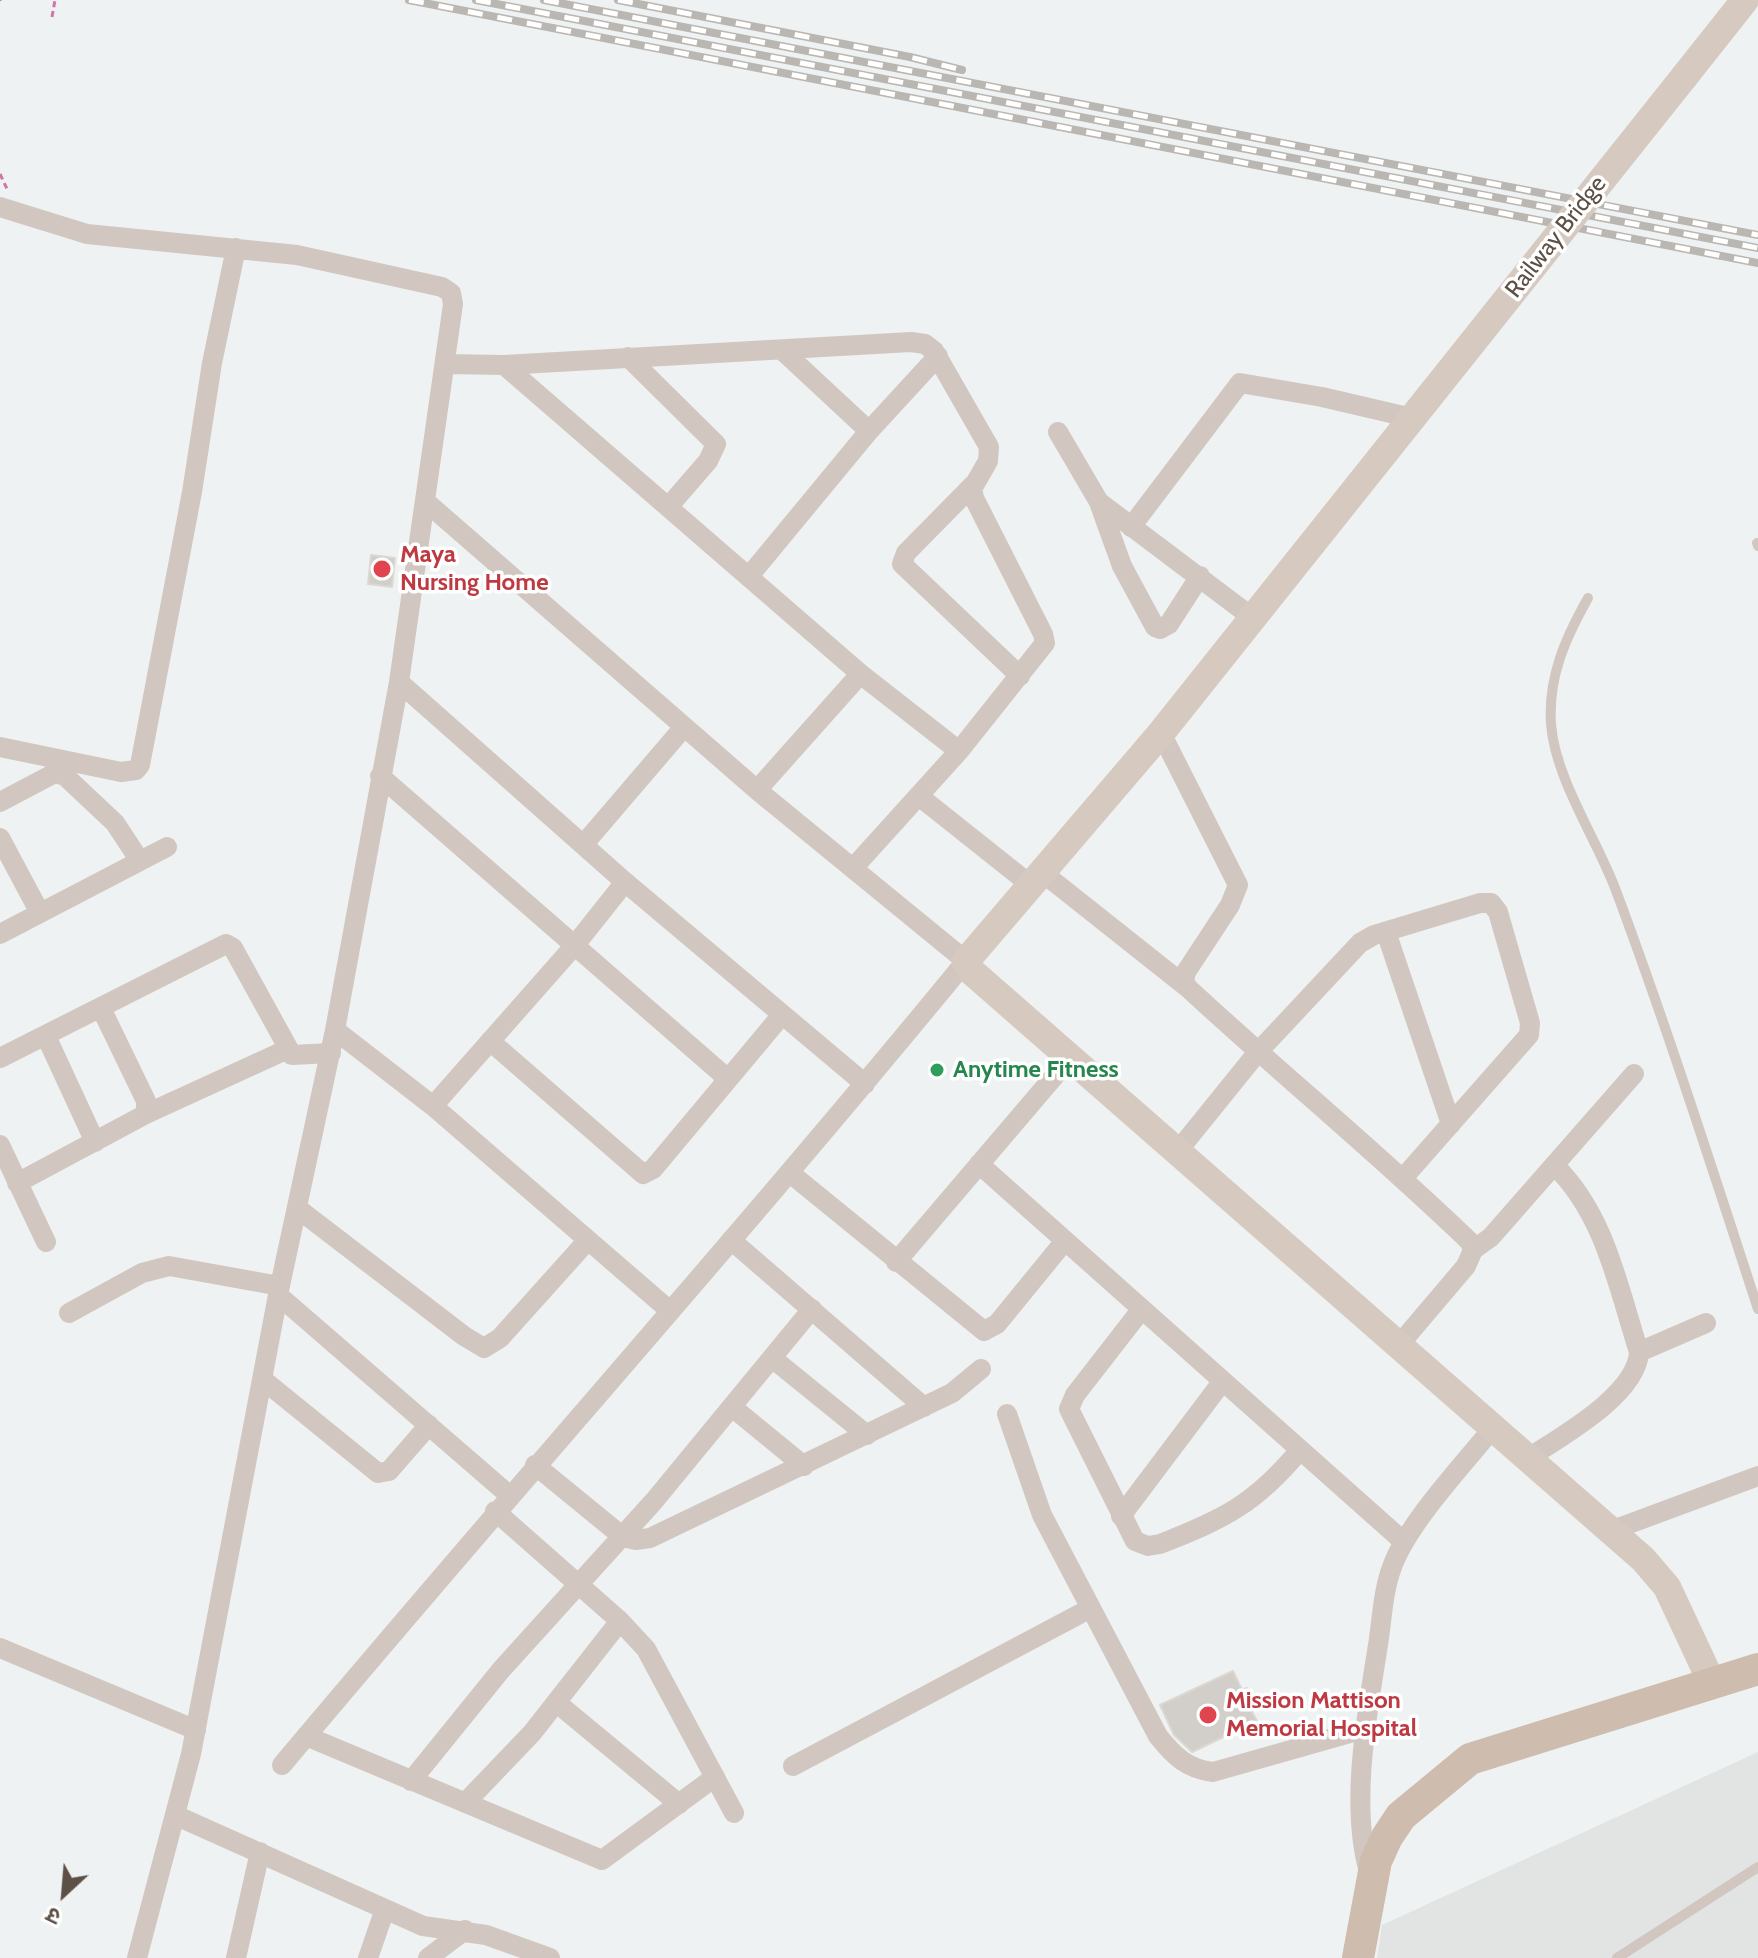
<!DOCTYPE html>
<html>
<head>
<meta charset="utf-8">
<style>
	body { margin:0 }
	#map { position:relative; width:1758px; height:1958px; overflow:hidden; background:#eff2f2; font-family:Cabin,"Noto Sans Devanagari",sans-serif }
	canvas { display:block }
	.north { position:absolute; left:24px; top:1854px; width:80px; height:80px; -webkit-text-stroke:6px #fff; paint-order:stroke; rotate:206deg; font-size:22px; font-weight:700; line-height:32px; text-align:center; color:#5d5047 }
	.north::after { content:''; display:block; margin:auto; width:28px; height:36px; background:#5d5047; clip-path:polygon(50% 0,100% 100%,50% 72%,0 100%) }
</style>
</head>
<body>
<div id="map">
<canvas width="1758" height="1958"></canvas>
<div class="north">उ</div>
</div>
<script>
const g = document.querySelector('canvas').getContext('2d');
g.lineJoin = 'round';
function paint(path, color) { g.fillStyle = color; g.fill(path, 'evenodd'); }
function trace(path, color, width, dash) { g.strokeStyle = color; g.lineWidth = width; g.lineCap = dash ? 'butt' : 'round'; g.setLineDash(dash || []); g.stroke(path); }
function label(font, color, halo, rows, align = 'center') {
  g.font = font + ' Cabin,sans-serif'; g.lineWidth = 7; g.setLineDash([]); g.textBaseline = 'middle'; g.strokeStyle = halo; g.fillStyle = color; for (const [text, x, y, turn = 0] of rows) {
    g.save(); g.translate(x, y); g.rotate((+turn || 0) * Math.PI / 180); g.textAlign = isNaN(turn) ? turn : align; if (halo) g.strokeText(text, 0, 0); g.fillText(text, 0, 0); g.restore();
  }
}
paint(new Path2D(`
	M1758 1752V1958H1377L1382 1925Z`), '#e1e4e2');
const building = new Path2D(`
	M371 555 395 558 392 587 368 584Z
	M1233 1671 1242 1690 1247 1688 1257 1707 1251 1710 1257 1721 1192 1752 1174 1735 1160 1705Z`);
paint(building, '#d2cec9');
trace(building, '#dbd8d3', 2);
trace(new Path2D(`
	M0 1V0
	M52 17 55 0
	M0 174 8 191`), '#cd76a7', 3, [6, 4]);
trace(new Path2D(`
	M1757 543 1758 546
	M1588 598C1565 639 1548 677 1551 724 1555 778 1596 838 1615 888 1667 1027 1712 1168 1758 1309
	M1617 1958 1758 1867`), '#d1c7c0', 10);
trace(new Path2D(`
	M0 207 87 234 297 255 442 287 451 293 453 304 399 682 335 1030 278 1295 191 1754 137 1958
	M783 351 869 431
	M628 357 716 444 708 461 669 506
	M446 364 504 365 911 342 925 344 934 351 989 447 988 461 972 489 974 498 1043 634 1045 643 959 751 863 676 855 680 757 790
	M504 365 863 676
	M1058 432 1099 502 1253 618
	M974 484 906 553 902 564 1020 676
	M1100 505 1122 566 1155 627 1160 629 1169 624 1200 576
	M1131 527 1240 383 1322 397 1412 418
	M750 575 869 431 938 356
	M399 682 625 882 865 1084
	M1161 733 1238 885 1230 905 1186 972 1184 981 1188 988C1281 1074 1379 1154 1470 1242L1473 1250 1466 1266 1399 1345
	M0 747 121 772 136 770 140 765 192 492 212 363 236 248
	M380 776 728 1079
	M920 797 1032 886
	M0 802 55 773 65 776 115 823 140 861
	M0 838 40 913
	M583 845 684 727
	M854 867 959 751
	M1043 873 1188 988
	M1386 932 1451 1124
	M0 934 167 847
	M335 1030 433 1106 669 1310
	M46 1036 95 1142
	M490 1041 643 1174 653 1169 781 1016
	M0 1058 226 944 233 948 292 1055 331 1053
	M433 1106 575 945 625 882
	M146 1114 288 1049
	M0 1145 46 1242
	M1177 1152 1257 1053 1360 943 1374 935 1480 903H1491L1498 912 1530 1023 1529 1035 1404 1177
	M979 1164 1404 1542
	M790 1173 984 1331 997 1324 1064 1242
	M17 1183 146 1114V1101L101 1008
	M297 1208 464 1336 484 1348 500 1338 588 1240
	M731 1240 924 1407
	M1473 1250 1491 1237 1634 1074
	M896 1262 1069 1059
	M278 1295 509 1495
	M1141 1310 1075 1395 1069 1409 1135 1541 1148 1546 1160 1544C1224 1519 1255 1504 1300 1450
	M69 1313 142 1273 169 1266 280 1286
	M1639 1352 1706 1323
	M772 1358 867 1435
	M262 1379 378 1473 389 1471 429 1425
	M732 1407 804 1466
	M1007 1414 1042 1515 1158 1736C1174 1756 1187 1769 1213 1772L1368 1728
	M1527 1459C1560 1437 1637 1395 1639 1352 1618 1287 1605 1214 1554 1165
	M535 1465 623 1537 636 1540 650 1538 952 1393 981 1369
	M495 1511 620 1621 646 1649 734 1813
	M1121 1516 1222 1382
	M1610 1531 1758 1476
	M0 1648 196 1730
	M557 1703 679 1804
	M306 1736 602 1860 715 1777
	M282 1765C508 1495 743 1233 966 961L757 790 425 501
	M793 1766 1091 1608
	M411 1781 501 1670 654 1501 812 1309
	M465 1803 532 1733 620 1621
	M177 1816 423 1926 486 1935 550 1958
	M1370 1875C1349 1807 1367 1715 1378 1645 1382 1619 1383 1591 1392 1567 1408 1523 1462 1466 1492 1429
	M236 1958 260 1852
	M368 1958 385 1909
	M428 1958 465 1930`), '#d1c7c0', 20);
trace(new Path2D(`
	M1684 77 1745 0
	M1429 397 1161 733 966 961 971 971 1643 1559 1667 1587 1711 1681`), '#d6cac0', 28);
trace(new Path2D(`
	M1358 1958 1376 1861 1387 1837 1401 1816 1470 1759 1758 1669`), '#cebcaf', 32);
const rail = new Path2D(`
	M409 0 1758 263
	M476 0 1758 248
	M544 0 1758 235
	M618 0 910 57 962 70`);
trace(rail, '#bab6b1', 8);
trace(rail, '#fff', 5, [15]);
trace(new Path2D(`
	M1429 397 1684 77`), '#d6cac0', 28);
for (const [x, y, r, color] of [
	[382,569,10,"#e0444e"],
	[937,1070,8,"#2e9e5b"],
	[1208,1715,10,"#e0444e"]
]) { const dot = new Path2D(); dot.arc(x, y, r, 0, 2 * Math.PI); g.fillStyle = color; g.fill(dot); trace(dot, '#fff', 3); }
label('24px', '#5d5047', '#fff', [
	["Railway Bridge",1556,237,-52]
]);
label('bold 24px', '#be3a42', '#fff', [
	["Maya",400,555],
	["Nursing Home",400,583],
	["Mission Mattison",1226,1701],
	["Memorial Hospital",1226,1729]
], 'left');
label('bold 24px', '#27864d', '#fff', [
	["Anytime Fitness",953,1070]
], 'left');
</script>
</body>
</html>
